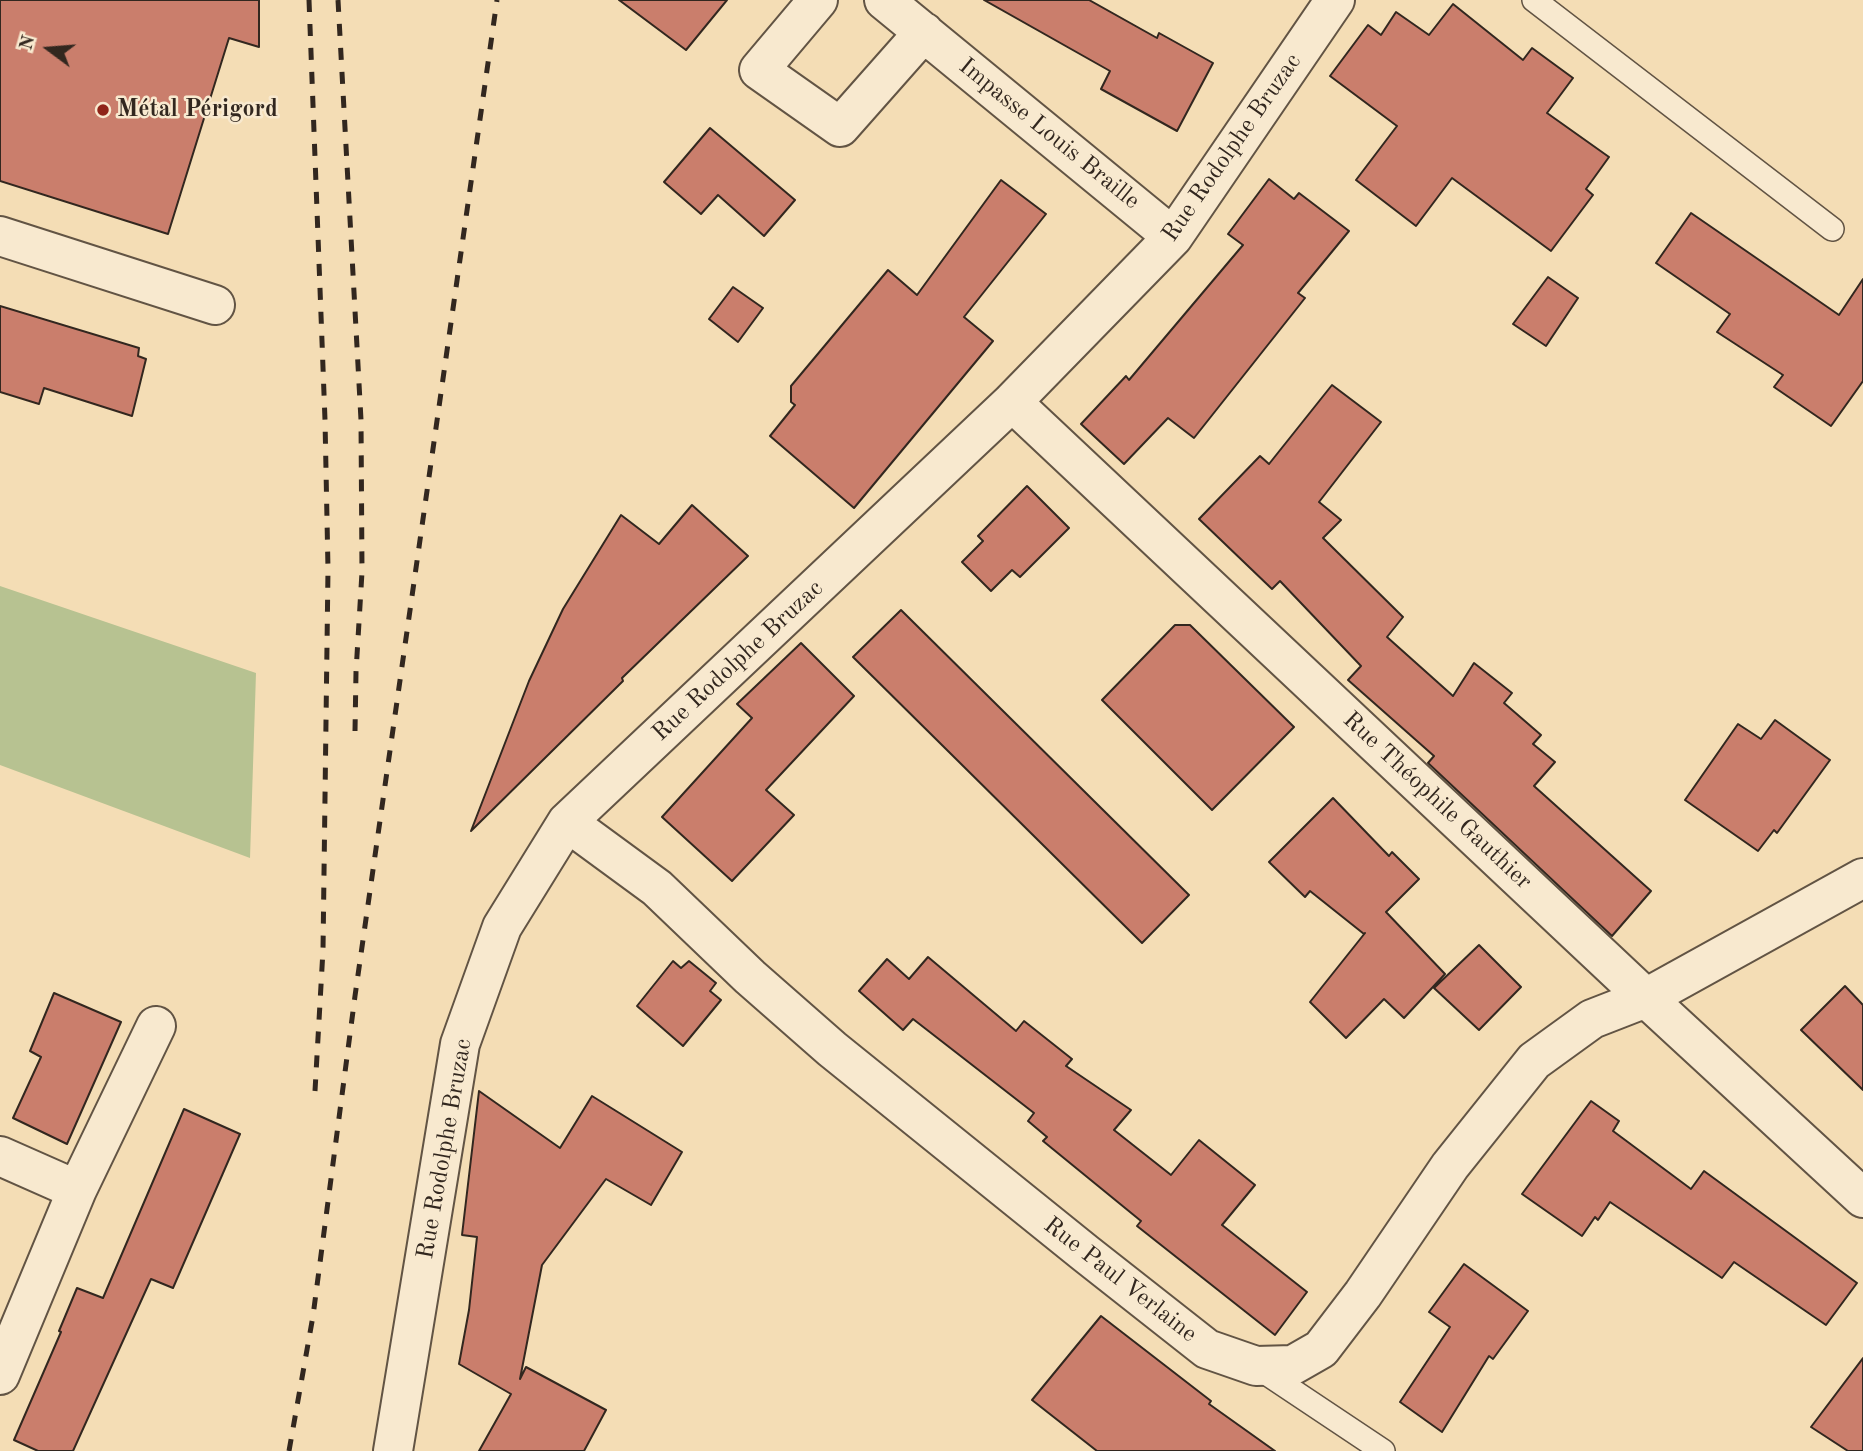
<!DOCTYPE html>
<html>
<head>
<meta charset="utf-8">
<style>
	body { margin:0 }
	#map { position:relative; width:1863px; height:1451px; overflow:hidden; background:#f4ddb5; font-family:"Old Standard TT",serif }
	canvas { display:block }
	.north { position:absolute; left:14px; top:14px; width:70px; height:70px; -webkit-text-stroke:5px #f8e9cf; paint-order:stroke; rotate:286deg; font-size:19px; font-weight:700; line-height:28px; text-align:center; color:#32271f }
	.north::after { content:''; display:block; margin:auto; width:24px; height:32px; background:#32271f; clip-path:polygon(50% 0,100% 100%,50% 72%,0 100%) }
</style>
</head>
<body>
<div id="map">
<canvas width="1863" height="1451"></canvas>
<div class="north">N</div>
</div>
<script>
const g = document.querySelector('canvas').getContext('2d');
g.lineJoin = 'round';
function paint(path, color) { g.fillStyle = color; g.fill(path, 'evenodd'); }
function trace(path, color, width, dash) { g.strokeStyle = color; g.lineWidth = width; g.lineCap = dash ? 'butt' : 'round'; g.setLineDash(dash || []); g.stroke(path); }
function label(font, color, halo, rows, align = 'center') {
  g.font = font + ' "Old Standard TT",serif'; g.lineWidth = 5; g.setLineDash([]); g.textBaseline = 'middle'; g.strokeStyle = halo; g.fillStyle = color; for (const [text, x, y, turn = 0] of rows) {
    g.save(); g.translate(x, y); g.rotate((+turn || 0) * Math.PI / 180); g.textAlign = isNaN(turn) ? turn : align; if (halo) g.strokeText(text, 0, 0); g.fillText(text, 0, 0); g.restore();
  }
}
paint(new Path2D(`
	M0 586 256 673 250 858 0 765Z`), '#b7c291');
const building = new Path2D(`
	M0 0H259V47L229 38 168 234 0 181Z
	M619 0H727L686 50Z
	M984 0H1089L1157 38 1159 33 1213 63 1177 131 1101 89 1110 71Z
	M1453 4 1523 60 1532 48 1573 78 1547 113 1609 157 1586 189 1593 195 1551 251 1452 178 1416 226 1356 180 1397 126 1330 76 1368 25 1381 35 1396 12 1429 35Z
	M710 128 795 200 764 236 718 195 701 214 664 182Z
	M1269 179 1294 199 1299 193 1349 231 1298 293 1305 298 1194 438 1168 418 1124 464 1081 424 1126 376 1129 380 1243 245 1228 234Z
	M1001 180 1046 214 964 317 993 341 854 508 770 436 795 405 791 402V386L888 270 917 295Z
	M1691 213 1839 315 1863 279V381L1831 426 1774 387 1783 375 1717 332 1730 314 1656 263Z
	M1548 277 1578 298 1546 346 1513 324Z
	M733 287 763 308 738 342 709 319Z
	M0 306 139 348 138 356 146 359 132 416 44 388 39 404 0 392Z
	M1332 385 1381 422 1319 502 1341 520 1323 538 1403 617 1387 637 1453 696 1474 663 1512 693 1504 703 1541 735 1533 744 1555 762 1534 786 1651 891 1612 936 1428 763 1434 756 1348 680 1361 666 1280 581 1272 589 1199 519 1260 456 1269 464Z
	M1027 486 1069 528 1020 577 1012 570 991 591 962 562 983 541 978 536Z
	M692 505 748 556 622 678 623 681 471 831 529 681 563 609 621 515 659 544Z
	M901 610 1189 895 1142 943 853 657Z
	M1175 625H1190L1294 727 1212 810 1102 700Z
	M801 643 854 696 766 790 794 815 732 881 662 817 752 718 737 704Z
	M1775 720 1830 760 1777 833 1774 830 1758 851 1685 800 1738 724 1761 739Z
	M1333 798 1389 856 1392 852 1419 879 1386 912 1445 974 1404 1018 1384 999 1346 1038 1310 1002 1365 933 1364 934 1310 891 1305 897 1269 862Z
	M1479 945 1521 987 1479 1030 1434 988Z
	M928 957 1016 1031 1024 1021 1072 1059 1066 1066 1131 1110 1114 1130 1171 1175 1199 1140 1255 1185 1222 1225 1307 1292 1275 1335 1137 1226 1141 1221 1043 1141 1047 1137 1028 1121 1034 1113 913 1019 903 1030 859 991 887 959 909 979Z
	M673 961 681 968 689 961 716 983 710 991 721 1000 683 1046 637 1006Z
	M1845 986 1863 1005V1090L1801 1030Z
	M54 993 121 1022 67 1144 13 1118 41 1057 30 1051Z
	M479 1091 560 1148 592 1096 682 1152 651 1205 606 1179 542 1265 520 1379 526 1367 606 1410 584 1451H479L511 1394 459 1364 469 1310 477 1237 462 1235Z
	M1591 1101 1619 1121 1613 1131 1691 1189 1704 1171 1857 1283 1826 1325 1734 1262 1722 1278 1610 1202 1598 1220 1595 1217 1582 1236 1522 1194Z
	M184 1109 240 1134 173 1288 151 1279 73 1451H38L14 1440 61 1332 59 1331 77 1288 103 1298Z
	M1464 1264 1528 1311 1493 1359 1489 1356 1442 1432 1400 1402 1450 1327 1429 1312Z
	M1101 1316 1211 1401 1209 1404 1275 1451H1097L1032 1400Z
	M1863 1358V1451H1848L1811 1427Z`);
paint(building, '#ca7e6c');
trace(building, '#32271f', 2);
const lane = new Path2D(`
	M1534 0 1832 229
	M1257 1367 1383 1451`);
const street = new Path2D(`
	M818 0 759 70 840 127 924 32
	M884 0 1173 237
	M0 236 215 305
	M1012 402 1646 998 1863 1198
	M567 822 657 888 750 977 832 1049 1085 1253 1207 1349 1256 1366 1293 1365 1321 1349 1363 1294 1450 1166 1534 1061 1592 1019 1646 998 1863 878
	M0 1156 77 1190
	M0 1375 77 1190 156 1026
	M393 1451 460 1044 502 927 567 822 1012 402 1173 237 1335 0`);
trace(lane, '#625444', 26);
trace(street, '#625444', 42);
trace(lane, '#f8e9cf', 23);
trace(street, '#f8e9cf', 38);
trace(new Path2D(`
	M309 0 325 420 328 569 323 950 315 1091
	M338 0 361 420 362 572 356 672 355 731
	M289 1451 313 1316 355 996 497 0`), '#32271f', 5, [12, 12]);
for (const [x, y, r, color] of [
	[103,110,7,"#8f2418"]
]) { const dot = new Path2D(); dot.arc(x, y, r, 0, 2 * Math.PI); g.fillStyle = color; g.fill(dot); trace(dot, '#f8e9cf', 2.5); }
label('bold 24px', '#32271f', '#f8e9cf', [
	["Métal Périgord",117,110]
], 'left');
label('24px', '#32271f', '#f8e9cf', [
	["Impasse Louis Braille",1049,134,39],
	["Rue Rodolphe Bruzac",1232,148,-55],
	["Rue Rodolphe Bruzac",738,661,-43],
	["Rue Théophile Gauthier",1437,801,43],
	["Rue Rodolphe Bruzac",445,1149,-80],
	["Rue Paul Verlaine",1120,1280,38]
]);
</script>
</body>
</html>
